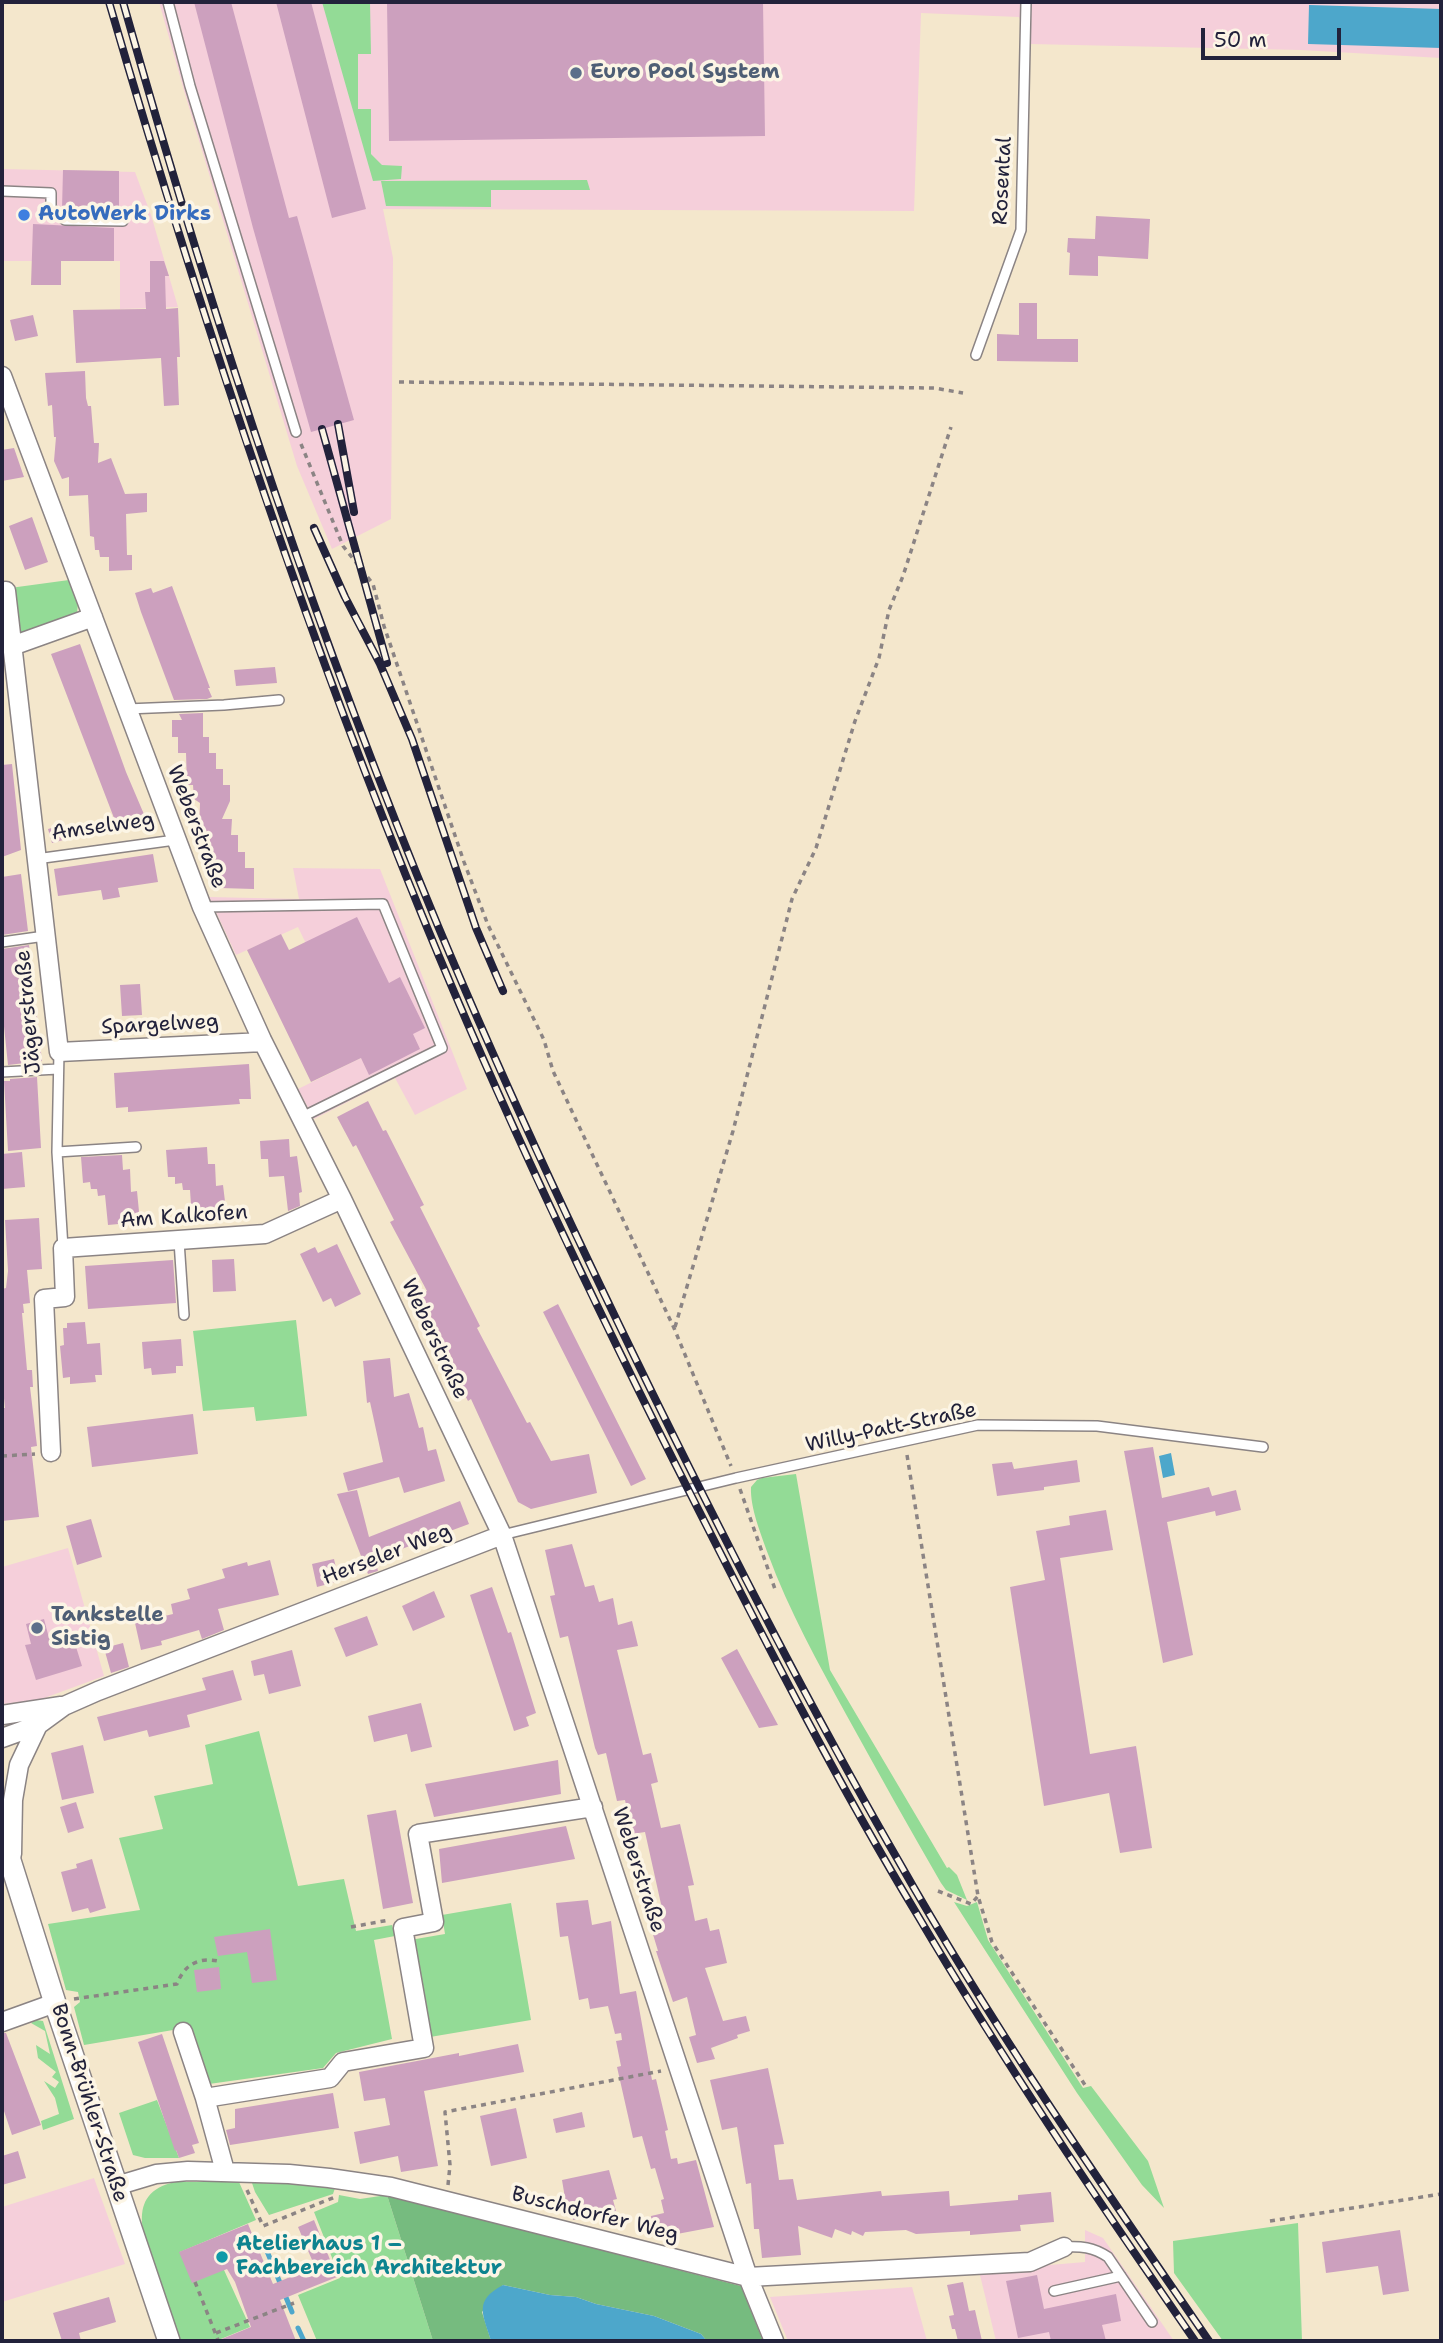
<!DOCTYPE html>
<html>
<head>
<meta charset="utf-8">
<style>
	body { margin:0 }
	#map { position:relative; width:1443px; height:2343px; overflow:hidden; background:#f4e7cc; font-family:"Shantell Sans",sans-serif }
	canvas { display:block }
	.frame { position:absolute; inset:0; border:4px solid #22223b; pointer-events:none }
	.scale { position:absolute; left:1201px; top:28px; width:140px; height:32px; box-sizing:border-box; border:4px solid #22223b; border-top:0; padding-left:9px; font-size:21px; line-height:24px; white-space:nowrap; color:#22223b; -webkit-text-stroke:5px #fcf5e5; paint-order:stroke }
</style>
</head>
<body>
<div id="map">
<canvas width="1443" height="2343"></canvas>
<div class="frame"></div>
<div class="scale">50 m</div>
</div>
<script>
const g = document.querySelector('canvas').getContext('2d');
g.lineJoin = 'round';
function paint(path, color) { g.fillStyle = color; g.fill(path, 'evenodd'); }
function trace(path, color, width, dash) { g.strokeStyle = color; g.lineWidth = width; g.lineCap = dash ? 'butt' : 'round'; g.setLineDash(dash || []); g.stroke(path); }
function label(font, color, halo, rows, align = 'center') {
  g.font = font + ' "Shantell Sans",sans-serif'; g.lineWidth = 7; g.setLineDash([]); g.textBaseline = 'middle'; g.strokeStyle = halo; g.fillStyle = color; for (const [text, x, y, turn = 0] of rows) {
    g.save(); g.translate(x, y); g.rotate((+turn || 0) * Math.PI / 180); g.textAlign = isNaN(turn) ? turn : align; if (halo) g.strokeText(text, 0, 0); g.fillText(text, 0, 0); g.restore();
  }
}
paint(new Path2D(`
	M159 2H1441V58L1301 50 1030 44 1019 17 921 13 914 211 383 209 393 258 391 519 332 549 297 466 185 94Z
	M2 169 135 172 151 215 178 307 120 309V261H2Z
	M293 868 380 869 467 1089 415 1115 395 1078 314 1119 298 1089 361 1058 298 927 236 955 209 897 299 899Z
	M68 1548 104 1676 39 1700 2 1704V1567Z
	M94 2178 125 2264 2 2302V2207Z
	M1085 2230 1103 2238 1174 2341H996L979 2271 1085 2262Z
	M912 2287 927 2341H788L770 2297Z`), '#f5cfda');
paint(new Path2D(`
	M322 2H370L371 54H358V109H371V154L382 165 402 166 401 179 373 181Z
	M587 180 590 190H491V207L386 206 381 181Z
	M69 580 78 604 77 613 15 635 10 588Z
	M296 1320 307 1416 256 1421 254 1407 203 1411 193 1331Z
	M796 1474 830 1670 947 1868 949 1867 957 1875 967 1900 946 1890 941 1883C909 1828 878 1772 847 1716 818 1663 789 1611 768 1554 761 1534 750 1508 751 1487L757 1480 762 1478Z
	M259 1731 298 1886 344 1879 356 1931 392 1925 395 1936 374 1940 392 2039 336 2053 323 2068 209 2084 185 2028 84 2045 74 2007 80 2002 78 1992 66 1990 48 1924 140 1910 119 1838 163 1829 154 1796 213 1784 205 1745Z
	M954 1902 967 1906 977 1902 988 1940 1083 2088 1091 2086 1148 2161 1164 2208 1142 2185 1077 2093Z
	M511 1903 531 2020 430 2037 410 1940 445 1934 442 1915Z
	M36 2020 43 2021 74 2119 43 2130 41 2121 59 2114 55 2098 44 2081 55 2088 59 2082 52 2077 56 2072 38 2058 36 2045 50 2054 45 2031 31 2023Z
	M157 2100 179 2158H145L133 2155 119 2113Z
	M175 2182H239L256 2220 180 2252 224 2270 250 2327 216 2341H180C172 2319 165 2297 157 2275 145 2241 123 2193 175 2182Z
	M252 2183 297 2184 335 2188 333 2194 269 2215 255 2192Z
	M339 2195 360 2199 387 2195 433 2341H317L298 2295 340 2278 314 2212 338 2202Z
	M1298 2223 1302 2341H1223L1174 2273 1173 2241Z`), '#93db96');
paint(new Path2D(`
	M387 2195 741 2286 763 2341H707L701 2334 654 2316 596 2304 576 2297 550 2295 503 2285 482 2312 491 2341H433Z`), '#76bb7f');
paint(new Path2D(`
	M1309 5 1441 9V48L1308 44Z
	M1171 1453 1175 1475 1163 1478 1159 1456Z
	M503 2285 550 2295 576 2297 596 2304 654 2316 701 2334 707 2341H491C483 2314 473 2301 503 2285Z`), '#4da7cb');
trace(new Path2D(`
	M262 2239 292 2312
	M298 2328 304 2341`), '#4da7cb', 5);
paint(new Path2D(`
	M194 2H231L289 218 297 216 354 420 311 432 253 228Z
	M276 2H311L366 209 332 218Z
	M387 2H763L765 136 389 141Z
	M63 170 119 171V206H114V214L68 213 62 209Z
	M1096 216 1150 219 1148 259 1098 256V276L1069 275 1070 253 1067 252 1068 238 1095 239Z
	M33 224 114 228V261H61V285H31Z
	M150 261H164L169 276H165L166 309 178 308 180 357H177L179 405 164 406 161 358 76 363 73 310 146 309 145 292H150Z
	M1019 303H1037V339H1078V362L997 361V334L1019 335Z
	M33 315 38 336 15 341 10 320Z
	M85 371 86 398 88 406H91L94 443H99L98 463 111 458 125 494 147 493V512L126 514 127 555H132V570L109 571V557H100L99 550H95L94 537 90 536 88 495 69 496V477L62 479 54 461 56 437H54L52 405 48 406 45 373Z
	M14 448 24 477 2 481V450Z
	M32 517 48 562 25 570 9 526Z
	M172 586 210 688H208L212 697 207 699 174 700 141 612 135 593 151 588 153 593Z
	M80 644 126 772 146 819 119 831 51 654Z
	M275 667 277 683 236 686 234 670Z
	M203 713V737H209V753H216V769H223V785H230V801L222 819H232L231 835H238V852H245V868H254V889L220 888V868H213V851H206V835H199L200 803 194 799 193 785H187L186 753H178V737H172V720H182L179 714Z
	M12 764 21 850 2 857V765Z
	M63 825 67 839 52 843 48 829Z
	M153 854 158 882 118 888 120 897 103 900 101 890 58 896 54 869Z
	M21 874 28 931 2 935V877Z
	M357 917 389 983 400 977 425 1028 413 1034 420 1049 369 1075 361 1058 311 1082 247 950 281 934 289 950Z
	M29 945 42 1061 8 1065 2 1007V949Z
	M140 984 142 1015 122 1016 120 985Z
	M249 1064 251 1099H239L240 1104 128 1112V1107L116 1108 114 1073Z
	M37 1077 41 1148 8 1151 4 1081H10V1079Z
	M368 1101 383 1131 386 1130 424 1205 420 1207 480 1326 477 1328 527 1423 530 1422 551 1461 589 1454 597 1493 531 1509 518 1502 471 1399 468 1401 448 1363 453 1360 420 1295 427 1291 390 1222 394 1220 356 1145 353 1147 337 1117Z
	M289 1139 290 1157 297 1156 302 1192 299 1193 300 1206 288 1211 284 1176 269 1177 268 1159H261L260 1141Z
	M207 1147 208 1164H215L216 1186 223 1185 227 1218 192 1220 190 1190H183L182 1183 175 1184V1177H168L166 1150Z
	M22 1152 25 1187 2 1189V1154Z
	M122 1155 123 1170 130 1169 131 1192 137 1191 140 1222 108 1225 105 1195 98 1196 97 1189H91L90 1182 83 1183 81 1157Z
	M39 1218 42 1269 27 1270 30 1303 23 1304 24 1313H22L27 1370H32L33 1387H30L37 1446 31 1447 39 1517 2 1521V1408H5L2 1379V1289L6 1288 8 1271 5 1220Z
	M337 1244 361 1294 335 1307 331 1298 323 1302 300 1254 315 1247 318 1253Z
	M234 1259 236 1291 213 1292 212 1260Z
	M173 1260 176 1303 88 1309 85 1266Z
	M558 1304 646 1479 631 1486 543 1312Z
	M85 1322 87 1344 100 1343 102 1375H95L96 1382 70 1384V1377L63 1378 60 1346 64 1345 63 1328H67V1323Z
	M181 1339 183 1366H176V1373L152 1375 151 1368 144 1369 142 1342Z
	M390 1358 394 1397 409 1393 419 1428 423 1427 428 1451 436 1449 445 1481 404 1493 399 1477 348 1491 343 1473 383 1462 370 1402 367 1403 363 1361Z
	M193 1414 198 1454 92 1467 87 1427Z
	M1153 1447 1162 1498 1209 1487 1212 1496 1236 1490 1241 1510 1216 1516 1215 1511 1167 1522 1193 1655 1163 1663 1124 1451Z
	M1077 1460 1080 1482 1044 1487V1490L997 1496 992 1464 1012 1462 1014 1469Z
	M357 1490 369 1537 460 1501 469 1524 399 1550 402 1557 377 1567 378 1571 368 1574 337 1494Z
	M1106 1510 1113 1550 1060 1558 1090 1754 1136 1746 1152 1848 1120 1853 1109 1793 1044 1806 1010 1587 1045 1580 1036 1531 1070 1525 1069 1516Z
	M91 1519 102 1557 77 1565 66 1526Z
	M572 1544 585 1587 594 1585 599 1602 613 1598 618 1625 632 1621 638 1646 617 1650 643 1755 651 1753 658 1782 651 1784 661 1828 680 1824 694 1885 688 1886 695 1921 707 1918 710 1931 719 1929 727 1963 705 1968 723 2021 746 2016 750 2031 737 2035 738 2038 711 2048 715 2059 697 2063 689 2037 696 2035 687 1997 673 2002 656 1951H658L645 1908 661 1904 645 1832 632 1834 625 1800 617 1801 606 1753 598 1755 595 1748 568 1636 560 1638 550 1596 555 1595 545 1550Z
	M334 1559 339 1581 317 1587 312 1564Z
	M270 1560 279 1595 218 1609 224 1630 202 1639 199 1630 161 1641 162 1645 141 1650 135 1623 173 1614 171 1604 190 1599 187 1589 225 1578 222 1569 247 1562 248 1566Z
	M492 1587 508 1633 511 1632 536 1713 526 1717 529 1726 514 1731 470 1595Z
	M434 1591 445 1617 413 1631 402 1606Z
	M367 1616 378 1645 346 1657 334 1628Z
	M44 1619 49 1638 71 1631 82 1666 36 1680 25 1645 31 1644 26 1624Z
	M123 1643 129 1667 111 1673 104 1648Z
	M737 1649 778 1725 759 1728 721 1658Z
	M292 1650 301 1686 269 1694 264 1674 254 1676 251 1661Z
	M233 1670 242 1700 187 1715 190 1727 149 1737 147 1730 104 1741 97 1717 206 1690 202 1678Z
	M421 1703 432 1747 411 1752 407 1734 374 1742 368 1716Z
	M83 1745 94 1793 62 1800 51 1753Z
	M558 1760 561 1794 434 1817 425 1784Z
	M76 1802 84 1828 68 1833 60 1807Z
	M396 1810 413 1903 383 1909 367 1815Z
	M566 1826 575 1859 442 1883 439 1849Z
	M92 1859 106 1908 90 1913 88 1908 72 1912 61 1872 77 1868 76 1864Z
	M588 1900 592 1925 611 1921 620 1994 636 1991 652 2080 656 2079 668 2130 665 2131 671 2159 677 2158 678 2164 696 2160 714 2227 677 2234 676 2228 653 2233 651 2216 664 2213 661 2200 664 2199 655 2168 651 2169 642 2136 633 2138 617 2067 621 2066 616 2041 622 2040 621 2033 615 2034 608 2006 590 2009 588 1998 579 2000 568 1936 560 1937 556 1903Z
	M270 1929 277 1980 252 1983 247 1952 218 1956 214 1937Z
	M219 1967 221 1989 197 1992 194 1970Z
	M2 2033H6L41 2125 12 2135 2 2105Z
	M162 2034 199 2143 192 2145 195 2153 179 2158 176 2150 175 2151 138 2042Z
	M518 2044 524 2072 424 2091 438 2166 401 2172 398 2156 360 2164 354 2132 390 2125 385 2098 364 2101 359 2072 459 2053V2056Z
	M768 2068 784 2144 774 2145 779 2180 793 2179 797 2200 881 2191 882 2196 949 2191 950 2206 1018 2200V2195L1051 2192 1054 2222 1020 2225 1021 2231 970 2235V2231L916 2234 906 2230 865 2232 863 2236 852 2231 851 2235 835 2229 832 2238 798 2226 801 2255 762 2258 759 2229H754L751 2183 746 2184 737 2127 722 2130 710 2080Z
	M333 2093 339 2128 230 2145 226 2130 235 2128V2109Z
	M516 2108 527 2158 491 2166 480 2116Z
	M582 2112 585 2127 556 2133 553 2119Z
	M18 2151 26 2178 2 2185V2156Z
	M609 2170 617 2199 613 2200 616 2211 573 2220 571 2209 567 2210 562 2180Z
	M314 2220 337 2277 280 2300 296 2341H217L251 2327 235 2282 227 2269 192 2283 179 2252 248 2224 273 2284 315 2267 298 2227Z
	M1400 2230 1409 2291 1383 2295 1378 2266 1326 2273 1322 2242Z
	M1037 2275 1044 2309 1116 2294 1121 2321 1102 2325 1106 2341H1051L1049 2332 1018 2338 1006 2281Z
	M963 2282 969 2311 975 2310 982 2341H958L955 2329H952L949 2316 954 2315 947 2285Z
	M109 2297 116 2322 79 2333 81 2341H62L53 2313Z`), '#cca0be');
const service = new Path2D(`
	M168 2 190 86 296 432
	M2 191 51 193V208L65 220 123 221
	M976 355 1021 230 1026 2
	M127 709 224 705 279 700
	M36 859 175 840
	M202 907 383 904 442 1048 302 1117
	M2 942 45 936
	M59 1052 57 1152 63 1248
	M2 1072 58 1069
	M57 1152 136 1147
	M179 1241 184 1315
	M502 1535 736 1478 978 1425 1097 1426 1263 1447
	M1064 2247C1081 2246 1093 2247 1108 2257L1152 2322
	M1054 2291 1121 2276`);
const minor = new Path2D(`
	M2 376 202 907 262 1040 342 1199 502 1535 748 2277 774 2341
	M6 591 59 1052 263 1042
	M12 646 93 617
	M51 1452 44 1299 65 1297 63 1248 265 1234 342 1199
	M2 1715 61 1706
	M2 1738 38 1725 64 1706 98 1691 502 1535
	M12 1854 13 1800 19 1765 38 1725
	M2 2022 55 2003
	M183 2032 205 2098
	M225 2171 205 2098 330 2078 343 2062 424 2048 403 1928 434 1922 418 1834 593 1807
	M116 2186 156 2174 188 2171 289 2174 329 2178 391 2187 748 2277 1030 2262 1064 2247`);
const tertiary = new Path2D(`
	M2 1835 55 2003 169 2341`);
trace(service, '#8b8484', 12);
trace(minor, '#8b8484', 21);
trace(tertiary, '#8b8484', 24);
trace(new Path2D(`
	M399 382 934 388 963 393
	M301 444 343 546 373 584 384 626 464 862 488 925 544 1040 553 1071 674 1328 731 1466
	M675 1327 733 1131 792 899 816 848 855 721 879 658 889 610 903 576 951 427
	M907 1455 978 1896 992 1942 1085 2085
	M2 1456 35 1454
	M740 1489 776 1592
	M938 1891 971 1904 978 1896
	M351 1927 389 1920
	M74 1999 177 1984C184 1965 198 1957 218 1961
	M448 2185 450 2165 445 2112 661 2071
	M247 2190 263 2226 335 2197
	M1270 2221 1441 2194
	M195 2282 218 2340
	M216 2333 294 2303`), '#8b8484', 3.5, [5, 5]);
trace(service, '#fff', 9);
trace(minor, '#fff', 18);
trace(tertiary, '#fff', 21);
const rail = new Path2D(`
	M109 2C200 314 302 624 426 925 507 1122 599 1314 695 1503 766 1643 837 1782 918 1916 1004 2062 1099 2202 1195 2341
	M123 2C211 315 313 625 438 926 515 1110 601 1291 690 1469 756 1601 824 1732 898 1860 992 2026 1101 2184 1209 2341
	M338 424 354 512
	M322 429 387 663
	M314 528 345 597 380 664 412 739 476 928 503 991`);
trace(rail, '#22223b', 8);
trace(rail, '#fcf5e5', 5, [16]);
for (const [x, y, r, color] of [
	[576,73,7,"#5c6f8a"],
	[24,215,7,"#3f7fe0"],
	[37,1628,7,"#5c6f8a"],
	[222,2257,7,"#0f9aa8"]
]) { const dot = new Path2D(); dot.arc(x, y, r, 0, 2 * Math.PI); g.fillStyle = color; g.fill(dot); trace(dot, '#fcf5e5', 2.5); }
label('bold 21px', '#4e5e75', '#fcf5e5', [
	["Euro Pool System",590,73],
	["Tankstelle",51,1616],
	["Sistig",51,1640]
], 'left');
label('21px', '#22223b', '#fcf5e5', [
	["Rosental",1003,181,-87],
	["Amselweg",103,827,-8],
	["Weberstraße",196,827,69],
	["Jägerstraße",29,1012,-95],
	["Spargelweg",160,1025,-3],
	["Am Kalkofen",184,1217,-4],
	["Weberstraße",434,1339,65],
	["Willy-Patt-Straße",891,1428,-12],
	["Herseler Weg",387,1555,-21],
	["Weberstraße",638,1870,72],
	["Bonn-Brühler-Straße",89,2103,72],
	["Buschdorfer Weg",595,2215,14]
]);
label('bold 21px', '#366cbe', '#fcf5e5', [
	["AutoWerk Dirks",38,215]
], 'left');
label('bold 21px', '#0d838f', '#fcf5e5', [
	["Atelierhaus 1 –",236,2245],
	["Fachbereich Architektur",236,2269]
], 'left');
</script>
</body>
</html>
